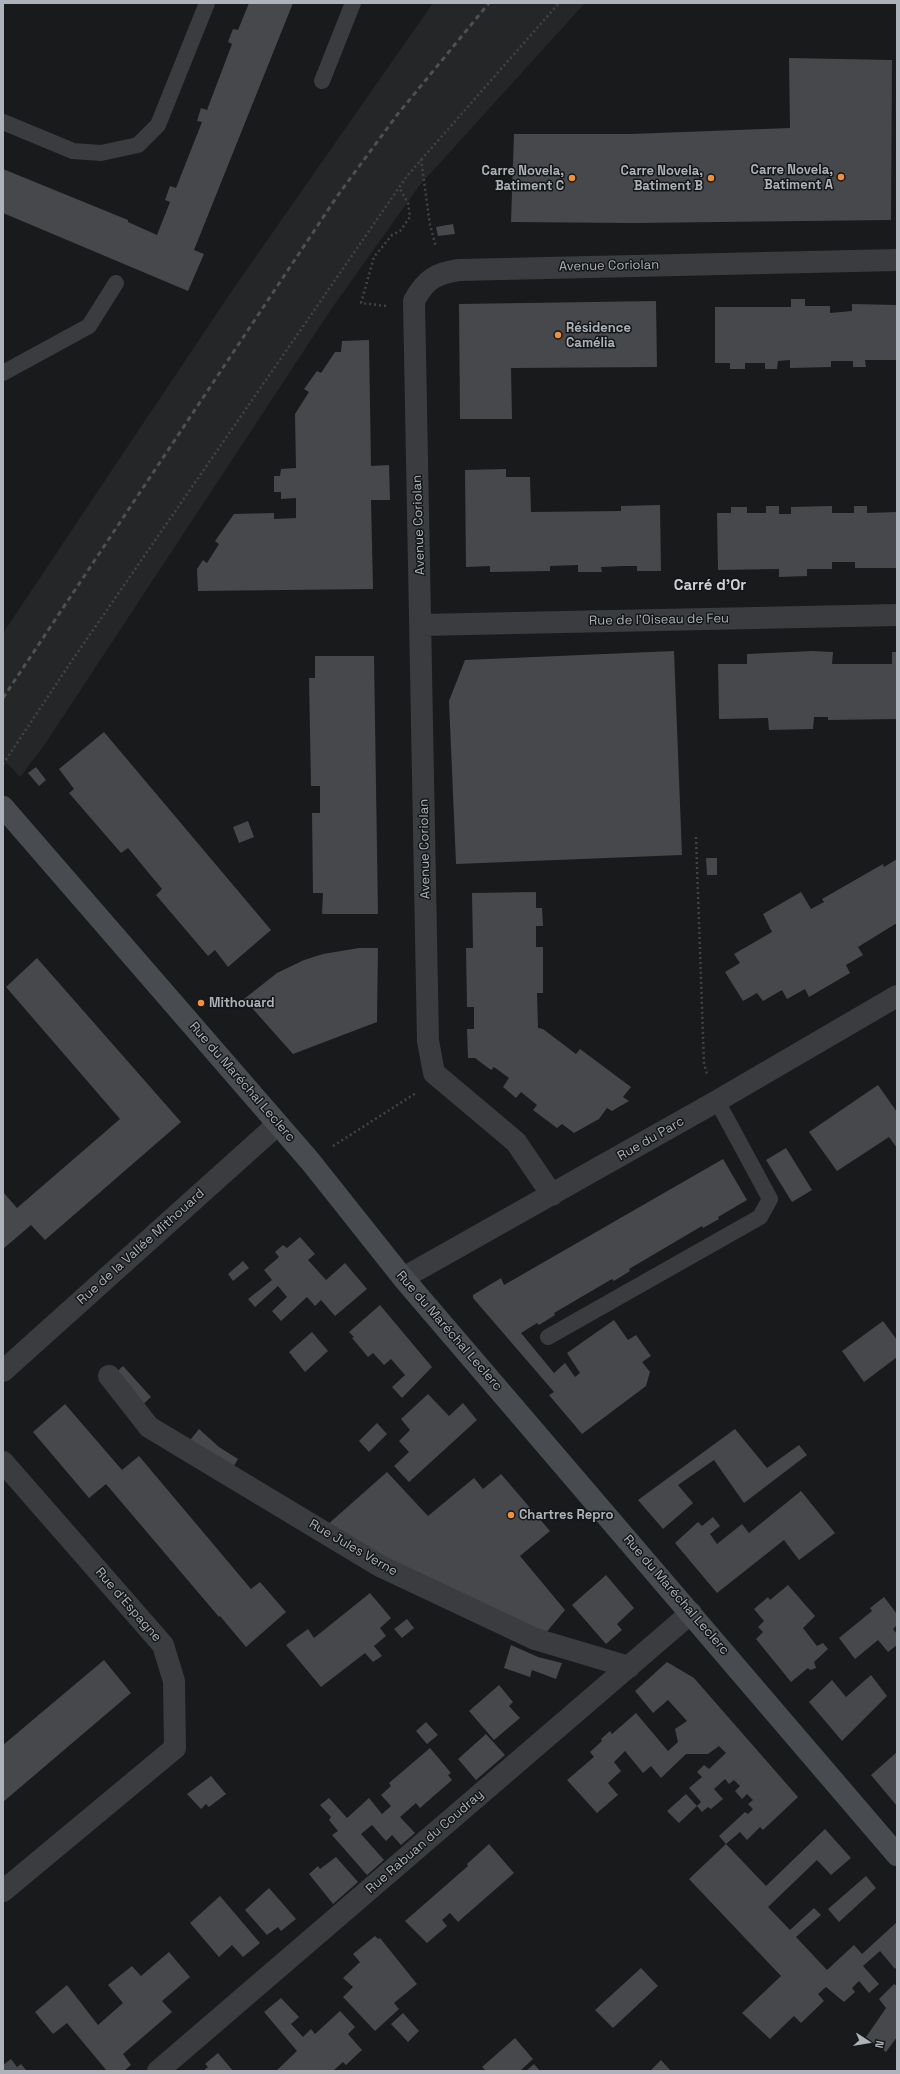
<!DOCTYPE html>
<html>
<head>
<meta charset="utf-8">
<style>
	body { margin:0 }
	#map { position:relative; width:900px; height:2074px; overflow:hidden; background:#191a1b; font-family:"Space Grotesk",sans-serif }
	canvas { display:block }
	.frame { position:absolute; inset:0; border:4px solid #acb3bb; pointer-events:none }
	.north { position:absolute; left:848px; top:2022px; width:40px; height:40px; -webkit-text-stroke:3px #141516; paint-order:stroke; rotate:102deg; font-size:11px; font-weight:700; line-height:16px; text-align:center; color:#acb3bb }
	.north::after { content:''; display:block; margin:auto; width:14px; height:18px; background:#acb3bb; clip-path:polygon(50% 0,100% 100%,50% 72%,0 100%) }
</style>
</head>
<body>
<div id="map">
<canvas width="900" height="2074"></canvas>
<div class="frame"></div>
<div class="north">N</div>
</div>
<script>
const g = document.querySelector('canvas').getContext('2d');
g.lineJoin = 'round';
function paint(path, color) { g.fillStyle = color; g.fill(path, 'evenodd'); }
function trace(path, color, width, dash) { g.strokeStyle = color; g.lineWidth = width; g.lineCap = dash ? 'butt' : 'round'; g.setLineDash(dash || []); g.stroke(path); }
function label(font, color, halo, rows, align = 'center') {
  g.font = font + ' "Space Grotesk",sans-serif'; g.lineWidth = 3; g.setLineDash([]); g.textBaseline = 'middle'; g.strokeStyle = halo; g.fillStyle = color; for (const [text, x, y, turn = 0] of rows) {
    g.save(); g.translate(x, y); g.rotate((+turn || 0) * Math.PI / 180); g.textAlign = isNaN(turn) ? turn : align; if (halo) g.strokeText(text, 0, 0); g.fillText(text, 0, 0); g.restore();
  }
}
paint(new Path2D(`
	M433 3H585L419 186 332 308 45 744 20 777 3 759V633L229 295Z`), '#252628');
paint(new Path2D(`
	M249 3H293L194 250 204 254 188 291 3 213V169L128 220V222L157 235 170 202 165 200 170 186 176 188 202 122 197 121 201 108 207 110 232 44 228 42 233 29 238 30Z
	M789 58 892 60 891 220 632 223 511 222 514 134H631L790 128Z
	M453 224 455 234 438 236 436 227Z
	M791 299H805V306H830V313L852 311V304L897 305V360H865L866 367H853V361H831V367L790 368V360L778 361 777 369H765V363H745V369H730V363H715V307H791Z
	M656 301 657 367 511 368 512 419H460L459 304Z
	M369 340 371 466 389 465 390 500H371L373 589 198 591 197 569 203 560 207 563 219 544 215 541 234 514 274 513V519L296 518V498L281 499V492H274V476H280L281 469 296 468 295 414 309 392 304 389 317 371 321 373 335 352H341L342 341Z
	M506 469V477H530L531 512 621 511V506L660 505 661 571H637V566H624L601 567 602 572H578V565L550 566V571L490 572V566L466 567 465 470Z
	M766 506H779V514H791V507L832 506V513H854V506H867V513L897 512V568H855V562H832V569H807V576L779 577V569L718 570 717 513H731V507H747V513H766Z
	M674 651 682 855 456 864 449 701 465 660Z
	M813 651 833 652 832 664H892V652H897V719L828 720V717H814L813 729 769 730 768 718 719 719 718 664H747V654Z
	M315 656H374L378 914H322L323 893H313L312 813H320V786H311L309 678H315Z
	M104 732 271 930 228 967 215 950 208 956 156 895 162 889 128 848 121 853 69 793 74 789 59 769Z
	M36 767 46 780 39 786 28 773Z
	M248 821 254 837 239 843 233 827Z
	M706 858H717V875H707Z
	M897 859V923L858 947 863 955 846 965 850 973 809 997 805 989 787 999 782 990 763 1001 757 993 743 1001 725 972 740 963 734 954 772 932 763 914 801 892 811 909 824 902 822 899 883 864 884 867Z
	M536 892V908H542L543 926H536V947H543V993H537L538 1028 543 1029 576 1054 580 1049 631 1087 623 1097 629 1101 612 1111 607 1108 599 1119 574 1133 562 1124 557 1128 533 1110 537 1105 521 1092 516 1098 503 1087 509 1078 494 1067 491 1070 475 1058H468L467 1029H474V1007H467L466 948H473L472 893Z
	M359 948H378L377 1022 293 1054 244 999 277 973 304 960 323 954Z
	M37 958 181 1122 45 1240 31 1225 3 1249V1192L17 1208 120 1119 6 987Z
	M878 1085 897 1112V1148L889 1137 837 1171 809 1132Z
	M786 1148 812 1190 792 1202 766 1160Z
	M723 1159 747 1200 718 1217 719 1219 703 1228 702 1226 629 1269 630 1271 614 1281 612 1279 554 1313 555 1315 539 1325 537 1323 521 1333 554 1373 565 1363 575 1377 580 1373 567 1353 614 1320 628 1340 636 1335 651 1356 642 1362 650 1372 646 1386 582 1434 549 1395 554 1392 473 1298V1295L501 1278 504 1285Z
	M300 1237 315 1254 308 1260 326 1280 345 1263 367 1289 335 1316 321 1300 315 1306 307 1297 281 1321 272 1311 287 1297 278 1286 255 1307 248 1299 272 1280 264 1270 279 1257 275 1252 283 1245 287 1248Z
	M243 1261 249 1268 233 1281 228 1274Z
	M380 1305 432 1367 402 1398 392 1387 405 1375 391 1359 384 1365 373 1353 368 1357 352 1338 354 1337 349 1332Z
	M883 1321 897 1340V1357L864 1382 842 1351Z
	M312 1332 328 1351 305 1372 289 1352Z
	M123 1366 151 1397 140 1407 112 1376Z
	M428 1394 449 1416 463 1403 477 1420 409 1482 394 1466 409 1452 399 1441 410 1430 401 1419Z
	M65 1404 122 1470 139 1456 251 1589 260 1582 286 1612 246 1647 220 1616 219 1617 106 1484 89 1498 33 1432Z
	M377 1423 387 1434 369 1452 359 1441Z
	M199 1429 219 1447 238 1459 231 1471 187 1444Z
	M735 1429 767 1468 799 1445 807 1455 744 1503 714 1460 678 1485 693 1503 663 1529 638 1500Z
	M387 1472 428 1516 474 1478 483 1489 501 1474 550 1531 520 1556 565 1610 544 1635 467 1601 326 1526Z
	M801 1491 835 1533 799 1560 784 1540 717 1593 675 1543 698 1522 702 1526 713 1517 720 1526 710 1534 717 1544 742 1524 749 1533Z
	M606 1575 634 1608 617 1624 622 1630 606 1644 572 1605Z
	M788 1585 815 1616 803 1628 817 1646 823 1643 828 1649 814 1662 816 1668 810 1670 808 1668 791 1682 756 1639 763 1632 758 1627 764 1621 754 1609 768 1597 770 1600Z
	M370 1593 391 1618 380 1628 386 1636 374 1646 382 1656 373 1662 365 1653 321 1687 286 1645 308 1629 314 1638Z
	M884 1597 897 1614V1625L893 1629 897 1634V1645L888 1652 878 1640 855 1659 839 1638 872 1611 870 1608Z
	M407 1619 414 1628 402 1638 394 1629Z
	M511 1645 538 1657 562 1663 556 1679 532 1670 530 1677 504 1668Z
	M104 1660 131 1693 3 1802V1745Z
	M667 1662 694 1678 798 1797 763 1830 760 1827 747 1840 740 1832 726 1844 719 1836 745 1812 748 1814 753 1809 748 1804 753 1800 747 1794 742 1799 735 1791 740 1786 734 1780 729 1784 725 1779 714 1789 723 1799 711 1809 708 1807 702 1812 697 1806 701 1802 689 1788 702 1777 697 1772 704 1765 709 1769 726 1753 719 1746 708 1754H686L661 1778 651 1766 643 1773 625 1751 614 1762 621 1771 608 1783 618 1795 597 1813 567 1780 594 1757 590 1752 602 1741 601 1739 610 1731 612 1734 636 1713 668 1751 678 1742 675 1729 687 1721 668 1700 653 1713 635 1691Z
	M871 1675 887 1696 842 1741 809 1702 832 1680 846 1697Z
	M499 1685 513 1702 509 1706 520 1718 494 1740 469 1711Z
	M426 1722 438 1735 427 1744 416 1731Z
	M486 1734 505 1755 476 1780 458 1759Z
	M430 1748 451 1773 448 1775 452 1780 420 1808 416 1803 400 1817 415 1833 401 1845 392 1835 386 1841 372 1825 361 1834 384 1860 367 1875 332 1835 338 1831 329 1820 331 1817 320 1805 329 1798 347 1818 369 1798 382 1814 391 1806 381 1795 391 1786 389 1783Z
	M897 1752V1806L871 1775Z
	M211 1776 226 1794 209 1807 206 1804 201 1809 187 1794Z
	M686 1794 697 1806 679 1823 667 1811Z
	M825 1829 851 1858 831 1875 817 1860 768 1907 790 1930 814 1908 821 1915 796 1937 827 1970 854 1945 862 1954 897 1922V1967L895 1969 880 1951 863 1966 879 1984 869 1993 859 1981 852 1988 855 1992 844 2002 826 1987 818 1994 824 2001 801 2023 794 2016 770 2039 742 2013 781 1976 689 1879 726 1844 766 1886Z
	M489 1844 514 1873 458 1922 450 1913 442 1920 447 1926 427 1943 405 1921 468 1866 467 1864Z
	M336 1857 358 1882 333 1904 309 1874 318 1866 320 1869Z
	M866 1876 876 1888 839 1922 828 1909Z
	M269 1888 296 1919 281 1931 278 1927 267 1935 245 1910Z
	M220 1896 260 1943 243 1957 232 1945 219 1957 190 1923Z
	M375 1936 378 1939 380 1938 417 1984 394 2003 399 2009 375 2031 343 1997 353 1987 343 1978 360 1962 353 1954Z
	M169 1952 190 1977 162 2001 172 2012 123 2054 131 2065 124 2071H107L67 2023 53 2034 35 2012 67 1985 98 2025 123 2003 108 1985 132 1966 141 1976Z
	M641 1968 658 1986 613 2028 595 2010Z
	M894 1984 897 1986V2037L886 2052 866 2037 886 2008 879 1999Z
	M281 1998 299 2017 291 2024 303 2037 311 2029 315 2034 340 2011 355 2027 348 2034 362 2050 346 2065 343 2062 333 2071H276L297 2051 264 2012Z
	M403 2013 419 2031 408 2042 391 2024Z
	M515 2038 533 2059 520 2071H486L482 2067Z
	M218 2053 233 2071H203L208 2067 205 2064Z
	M11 2059 17 2067 21 2064 27 2071H3V2065Z
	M661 2060 671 2071H650Z
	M534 2064 540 2071H526Z`), '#46484b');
trace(new Path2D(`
	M421 159 430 225 436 247
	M386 306 361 303 374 257 392 235 400 231 410 217 408 203 399 187
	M3 764 73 659 407 176 559 3
	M696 837 704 1064 707 1074
	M333 1146 416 1093`), '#404447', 2.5, [2, 3]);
trace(new Path2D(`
	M322 81 353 3
	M3 122 73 151 101 153 138 145 158 125 207 3
	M3 373 89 326 116 283
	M548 1337 760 1217 770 1199 717 1101`), '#3a3c40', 16);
trace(new Path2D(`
	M421 625 897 615
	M552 1195 516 1142 434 1073 428 1041 414 301C425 280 436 273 459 270L897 260
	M403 1278 717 1101 897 996
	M3 1371 278 1124
	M109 1376 149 1427 380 1566 535 1639 629 1667
	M3 1462 163 1645 174 1681 175 1748 3 1891
	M158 2071 691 1613`), '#3a3c40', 22);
trace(new Path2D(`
	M3 807 310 1161 403 1278 897 1855`), '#484c50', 22);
trace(new Path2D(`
	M3 698 338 195 397 115 489 3`), '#4d5155', 3, [5, 4]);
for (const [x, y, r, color] of [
	[841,177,4,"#f1903c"],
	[572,178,4,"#f1903c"],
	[711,178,4,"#f1903c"],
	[558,335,4,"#f1903c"],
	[201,1003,4,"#f1903c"],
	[511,1515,4,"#f1903c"]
]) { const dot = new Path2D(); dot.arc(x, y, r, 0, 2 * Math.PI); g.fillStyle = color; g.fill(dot); trace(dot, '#141516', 1.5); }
label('bold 13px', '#acb3bb', '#141516', [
	["Carre Novela,",833,170],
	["Batiment A",833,185],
	["Carre Novela,",564,171],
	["Batiment C",564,186],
	["Carre Novela,",703,171],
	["Batiment B",703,186],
	["Résidence",566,328,"left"],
	["Camélia",566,343,"left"],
	["Mithouard",209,1003,"left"],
	["Chartres Repro",519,1515,"left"]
], 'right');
label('13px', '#acb3bb', '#141516', [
	["Avenue Coriolan",609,266,-1],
	["Avenue Coriolan",419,525,-92],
	["Rue de l'Oiseau de Feu",659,620,-1],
	["Avenue Coriolan",425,849,-91],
	["Rue du Maréchal Leclerc",242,1082,49],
	["Rue du Parc",651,1139,-30],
	["Rue de la Vallée Mithouard",141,1247,-42],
	["Rue du Maréchal Leclerc",449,1331,49],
	["Rue Jules Verne",353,1548,30],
	["Rue du Maréchal Leclerc",676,1595,49],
	["Rue d'Espagne",128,1605,49],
	["Rue Rabuan du Coudray",425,1842,-41]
]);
label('bold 15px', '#cdd1d7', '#141516', [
	["Carré d’Or",710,586]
]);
</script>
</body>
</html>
